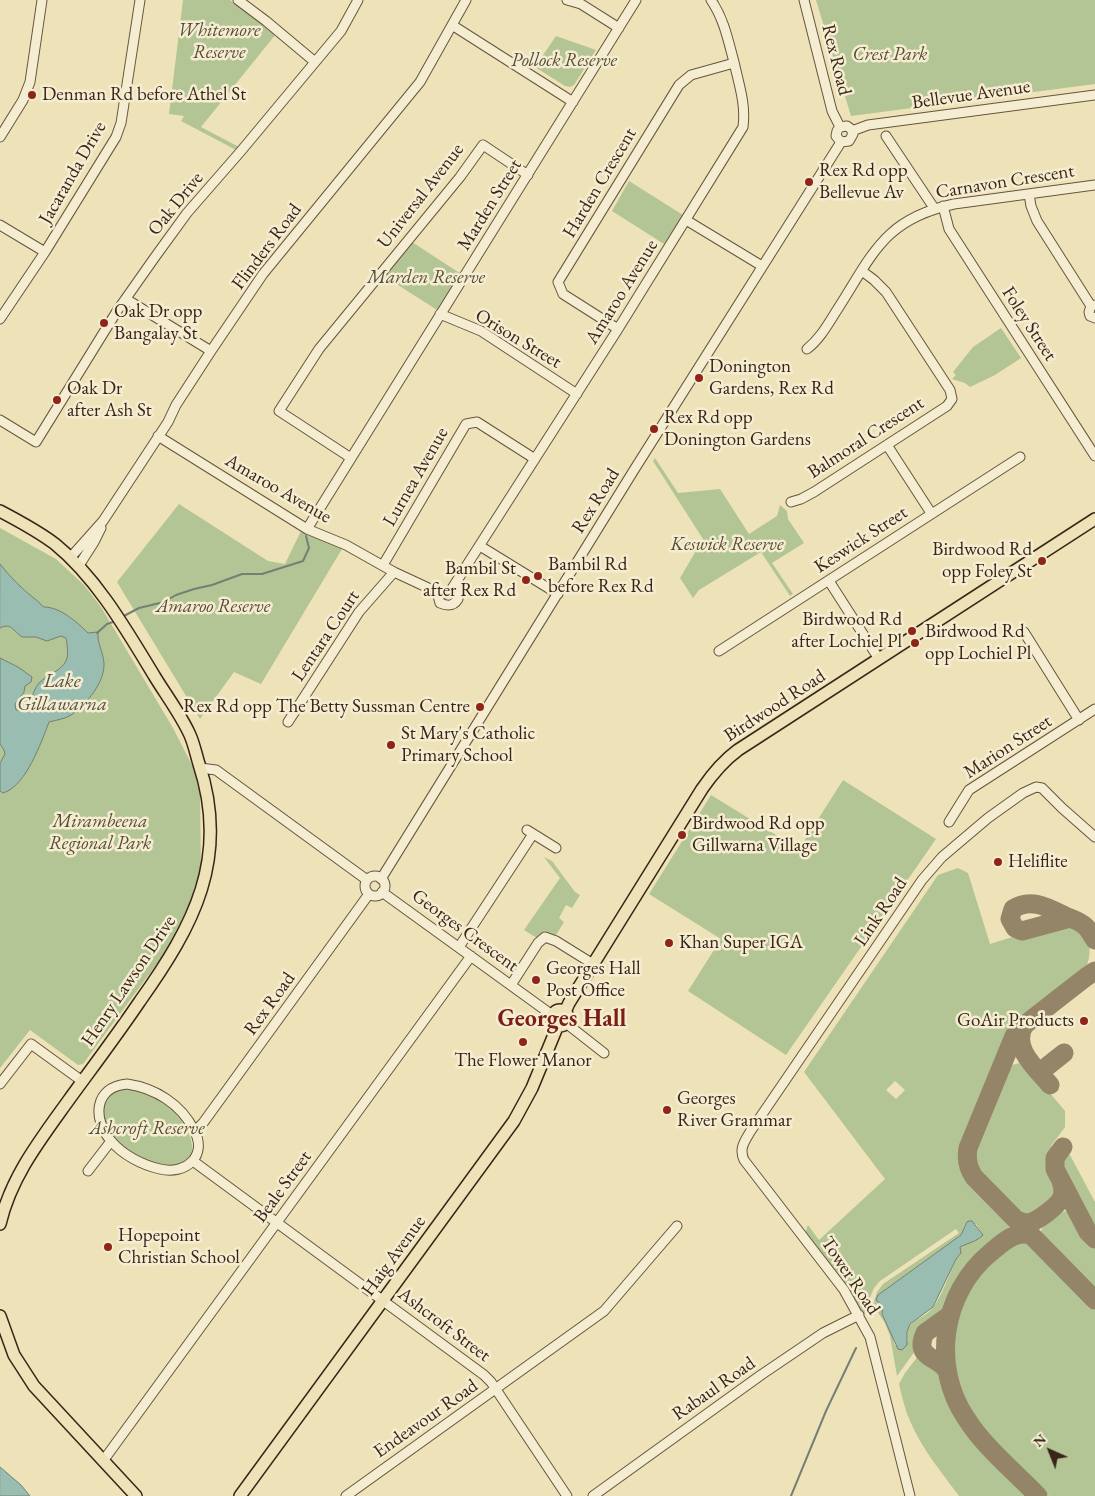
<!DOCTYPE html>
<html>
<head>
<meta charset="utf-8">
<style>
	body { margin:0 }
	#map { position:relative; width:1095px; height:1496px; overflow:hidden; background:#eee3b8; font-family:"EB Garamond",serif }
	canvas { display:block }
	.north { position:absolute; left:1025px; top:1426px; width:50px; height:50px; -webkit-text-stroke:4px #f4edd1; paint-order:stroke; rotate:316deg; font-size:14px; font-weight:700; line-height:20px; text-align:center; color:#3a2417 }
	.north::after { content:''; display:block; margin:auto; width:18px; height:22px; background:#3a2417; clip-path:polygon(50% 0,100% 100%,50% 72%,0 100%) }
</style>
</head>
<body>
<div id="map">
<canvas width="1095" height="1496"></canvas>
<div class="north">N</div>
</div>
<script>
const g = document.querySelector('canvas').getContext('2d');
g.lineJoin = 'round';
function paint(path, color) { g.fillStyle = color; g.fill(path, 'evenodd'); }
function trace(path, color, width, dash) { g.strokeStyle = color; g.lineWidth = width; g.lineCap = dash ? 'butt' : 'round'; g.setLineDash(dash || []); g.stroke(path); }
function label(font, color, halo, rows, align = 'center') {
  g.font = font + ' "EB Garamond",serif'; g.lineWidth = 5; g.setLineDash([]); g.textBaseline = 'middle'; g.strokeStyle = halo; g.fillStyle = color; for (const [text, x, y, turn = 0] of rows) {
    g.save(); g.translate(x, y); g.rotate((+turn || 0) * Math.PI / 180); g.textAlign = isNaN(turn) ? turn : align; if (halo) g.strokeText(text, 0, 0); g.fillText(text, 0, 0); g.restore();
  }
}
paint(new Path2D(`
	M183 0H230L276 34 201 127 239 147 236 150 181 121 184 116 169 114Z
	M816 0H1095V84L851 116Z
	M556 36 596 50 574 85 570 87 565 86 535 67Z
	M629 181 683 215 664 244 612 211Z
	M412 242 461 274 437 310 384 276Z
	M1001 328 1021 358 995 375 970 387 965 383 952 379 956 375 953 372 973 347Z
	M655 458 678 493 720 489 749 534 777 516 780 505 787 511 788 519 804 543 772 563 793 594 790 596 761 552 699 590 693 598 680 578 703 539 653 461Z
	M179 504 268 561 285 564 301 531 342 549 261 684 234 672 200 719 117 582Z
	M0 528 56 559 84 585 101 607 173 728 193 767 200 792 201 874 196 892 184 923 167 950 83 1064 78 1065 30 1030 0 1068Z
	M843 780 936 839 786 1055 688 991 721 939 649 894 711 795 799 849Z
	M544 857 552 861 575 892 580 895 572 908 566 905 559 918 564 922 556 935 544 931 537 938 524 930 560 878Z
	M958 868 968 873 990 944 1061 922C1090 923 1095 948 1085 971L1016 1024 1005 1039 962 1148C956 1178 988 1199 1007 1218L1009 1222V1229L984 1249 967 1266 954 1286 942 1316 921 1331 918 1336V1347L897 1376 890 1336 885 1323 873 1305 877 1292 883 1284 959 1233 956 1229 880 1281 874 1288 869 1300 868 1310 863 1315 846 1286 805 1233 808 1225 819 1240 885 1179 804 1072 938 875ZM895 1081 905 1090 896 1099 886 1090ZM976 1224 983 1235C977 1241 968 1242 960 1247L961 1253 956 1259C951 1271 940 1300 932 1309 919 1322 905 1319 908 1341L895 1346 891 1331 882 1314 883 1306 878 1295 961 1235 965 1225Z
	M1019 1063 1030 1069 1065 1111V1127L1051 1146 1053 1149C1042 1171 1062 1179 1055 1196L1027 1216 1020 1214 979 1173 975 1167 973 1155 1005 1071 1009 1066Z
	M118 1089C124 1089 131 1089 137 1090 160 1096 189 1120 192 1145 193 1152 192 1158 186 1162 177 1167 169 1166 160 1164 146 1161 133 1155 122 1146 109 1134 96 1111 109 1095 112 1092 113 1090 118 1089Z
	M1066 1153 1070 1155 1095 1202V1232L1061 1168V1159Z
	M1067 1211C1080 1218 1079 1238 1095 1246V1291L1041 1235C1040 1223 1056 1212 1067 1211Z
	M1020 1240H1026L1031 1242 1095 1308V1496H1049C1024 1471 993 1445 973 1416 943 1374 946 1313 979 1274 991 1260 1006 1250 1020 1240Z
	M919 1355 940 1371 949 1403 968 1434 1028 1496H959C941 1472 922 1449 910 1421 905 1410 902 1397 899 1384L905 1373Z`), '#b3c594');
const water = new Path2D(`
	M0 564C10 577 22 589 35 599 39 601 40 605 44 607 60 607 77 622 88 633L98 632C97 643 103 651 104 663 105 682 87 704 71 715 65 719 56 720 49 722 41 743 26 786 3 793L0 791V763L5 754 4 750 0 744V658L18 667 32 677 31 682 25 686 24 692 15 704 16 710C31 712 31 692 39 683 47 675 61 671 66 661 69 655 67 644 66 638L61 636 47 641 36 637H22C13 631 11 622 0 628Z
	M972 1221 983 1235C978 1241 968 1243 960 1247L961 1253 956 1259 933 1307 910 1324 907 1332V1345L902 1350 898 1349 882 1314 883 1306 876 1300 878 1295 961 1235 967 1222Z
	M0 1467 21 1485 30 1496H0Z`);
paint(water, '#99beb1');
trace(water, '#738073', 1);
trace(new Path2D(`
	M122 617 139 608 164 602 176 595 194 589 212 585 242 574H262L303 561 309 548 306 536
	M97 633 107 624 116 621
	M791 1496 826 1411 856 1348`), '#738073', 2);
trace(new Path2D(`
	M1070 918 1022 931 1015 928 1010 919 1013 909C1031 897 1049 908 1065 916 1072 919 1080 921 1086 927 1090 931 1092 936 1095 940
	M1095 971 1086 977 1027 1023 1014 1036 968 1148C966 1159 968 1168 974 1177L1095 1300
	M1024 1026C1011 1048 1037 1069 1050 1085
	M1040 1072 1064 1053
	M1063 1147 1055 1158V1169L1088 1232 1095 1239
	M1017 1220C1020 1222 1024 1223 1028 1223 1037 1222 1059 1205 1062 1197 1064 1191 1063 1187 1061 1181
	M1032 1236C1017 1228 1001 1244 990 1253 942 1293 931 1366 966 1418 984 1447 1015 1472 1038 1496
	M947 1371C939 1356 913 1359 925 1333L950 1315`), '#948468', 19);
const minor = new Path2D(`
	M238 0 266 21 315 62
	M567 0 581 4 619 28
	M804 0 832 111 840 127
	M452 25 573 102
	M840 127 847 126 851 129 853 134 849 141 841 142
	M840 127 837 131 836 136 841 142
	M852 131 868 125 1095 95
	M886 136 934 208
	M0 137 23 100 30 82 42 0
	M1029 194 1031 206 1037 221 1091 306
	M943 206 949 229 1095 456
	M686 220 762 266
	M0 225 45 252
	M126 299 211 351
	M1095 305 1091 306 1089 312 1090 316 1095 318
	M440 314 481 331 577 394
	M0 319 45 252 116 137 121 123 140 0
	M618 329 563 294 558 282 679 85 691 75 734 63
	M807 349C820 339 828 324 837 310 873 254 884 219 954 204L1095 185
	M0 420 36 442 117 311 155 257 187 213 241 151 341 31 358 0
	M158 436 307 529 346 545 394 572 437 592 445 593 451 590 618 329 743 127C746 104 739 85 734 62 728 40 724 19 711 0
	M887 445 931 513
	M351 458 279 411 319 349 460 177 483 145 528 175
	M791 502 801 499 814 492 947 406 952 399 950 390 886 292 874 280 862 271
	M307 529 636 0
	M480 546 558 594
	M70 558 103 521 168 422 176 405 211 351 263 274 420 82 466 0
	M383 565 466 424 477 422 535 459
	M78 567 94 542 101 528
	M829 581 879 659
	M437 592 440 603C447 606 453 607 458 599L456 585
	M1024 632 1079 720
	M719 651 1020 457
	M288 722 359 612 394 572
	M200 768 216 770 367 880
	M949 822 969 790 1095 709
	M527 830 556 848
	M365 886a10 10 0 1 1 20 0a10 10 0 1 1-20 0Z
	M381 879 634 470 841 142
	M382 892 552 1015
	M459 947 533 834
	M511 985 538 943 545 937 556 941 593 964
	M567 1024 604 1053
	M0 1084 31 1044 82 1081
	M127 1084C155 1088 181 1104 194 1130 208 1156 186 1175 160 1169 142 1165 123 1155 111 1141 92 1119 94 1087 127 1084Z
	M195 1131 203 1123 369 894
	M193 1161 484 1375 491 1382 567 1496
	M88 1171 111 1141
	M103 1461 471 956
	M346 1496 604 1311 677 1226
	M593 1496 761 1375 823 1333 859 1315
	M910 1496 870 1337 844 1290 744 1160C739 1149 744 1142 750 1132L922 880 942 857 988 818 1023 793 1036 787 1042 788 1062 808 1095 837`);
const major = new Path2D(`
	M0 511C19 521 38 531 55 544 97 578 127 631 155 677 166 695 181 715 190 735 194 744 196 754 199 764 230 858 194 925 140 1001 117 1035 92 1068 68 1101 40 1140 11 1177 0 1224
	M552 1018a8 8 0 1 1 16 0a8 8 0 1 1-16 0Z
	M565 1012 569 1003 702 789C713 773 723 761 738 750L1095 519
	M0 1316 14 1355 34 1386 136 1496
	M240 1496 514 1121 532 1088 558 1025`);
trace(minor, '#67543f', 11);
trace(major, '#3a2417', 14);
trace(minor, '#f4edd1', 9);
trace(major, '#eee3b8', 11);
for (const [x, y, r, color] of [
	[32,95,5,"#8f2418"],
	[809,182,5,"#8f2418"],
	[104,323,5,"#8f2418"],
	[699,378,5,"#8f2418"],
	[57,400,5,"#8f2418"],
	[654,429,5,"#8f2418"],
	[1042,561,5,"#8f2418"],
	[538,576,5,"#8f2418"],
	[526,580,5,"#8f2418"],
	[912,631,5,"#8f2418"],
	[915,643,5,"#8f2418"],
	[480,707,5,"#8f2418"],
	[391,745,5,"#8f2418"],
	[682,835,5,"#8f2418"],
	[998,862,5,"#8f2418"],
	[669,943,5,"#8f2418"],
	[536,980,5,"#8f2418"],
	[1084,1021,5,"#8f2418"],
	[523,1042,5,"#8f2418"],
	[667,1110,5,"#8f2418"],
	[108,1247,5,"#8f2418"]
]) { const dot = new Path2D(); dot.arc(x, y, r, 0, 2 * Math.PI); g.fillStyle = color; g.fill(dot); trace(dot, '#f4edd1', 2); }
label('italic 19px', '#584c36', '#f4edd1', [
	["Whitemore",219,31],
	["Reserve",219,53],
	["Crest Park",890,55],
	["Pollock Reserve",564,61],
	["Marden Reserve",426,278],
	["Keswick Reserve",727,545],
	["Amaroo Reserve",213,607],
	["Mirambeena",100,822],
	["Regional Park",100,844],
	["Ashcroft Reserve",147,1129]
]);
label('19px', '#3a2417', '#f4edd1', [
	["Rex Road",836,60,76],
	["Bellevue Avenue",971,95,-8],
	["Jacaranda Drive",73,173,-60],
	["Carnavon Crescent",1005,182,-9],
	["Harden Crescent",600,183,-59],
	["Universal Avenue",421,196,-52],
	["Oak Drive",176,204,-51],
	["Marden Street",490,205,-58],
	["Flinders Road",267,247,-53],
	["Amaroo Avenue",622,292,-58],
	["Foley Street",1029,324,57],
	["Orison Street",518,339,31],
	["Balmoral Crescent",866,438,-33],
	["Lurnea Avenue",416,477,-60],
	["Amaroo Avenue",278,489,30],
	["Rex Road",596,501,-58],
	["Keswick Street",861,540,-33],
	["Lentara Court",326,636,-56],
	["Birdwood Road",775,706,-33],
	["Marion Street",1008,747,-33],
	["Link Road",881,912,-56],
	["Georges Crescent",465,931,36],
	["Henry Lawson Drive",129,981,-56],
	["Rex Road",270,1004,-54],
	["Beale Street",283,1187,-54],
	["Haig Avenue",394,1256,-54],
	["Tower Road",850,1276,56],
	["Ashcroft Street",444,1325,37],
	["Rabaul Road",714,1389,-35],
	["Endeavour Road",426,1419,-35]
]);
label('19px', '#3a2417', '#f4edd1', [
	["Denman Rd before Athel St",42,95],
	["Rex Rd opp",819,171],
	["Bellevue Av",819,193],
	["Oak Dr opp",114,312],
	["Bangalay St",114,334],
	["Donington",709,367],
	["Gardens, Rex Rd",709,389],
	["Oak Dr",67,389],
	["after Ash St",67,411],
	["Rex Rd opp",664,418],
	["Donington Gardens",664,440],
	["Birdwood Rd",1032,550,"right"],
	["opp Foley St",1032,572,"right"],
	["Bambil Rd",548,565],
	["before Rex Rd",548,587],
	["Bambil St",516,569,"right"],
	["after Rex Rd",516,591,"right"],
	["Birdwood Rd",902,620,"right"],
	["after Lochiel Pl",902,642,"right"],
	["Birdwood Rd",925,632],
	["opp Lochiel Pl",925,654],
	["Rex Rd opp The Betty Sussman Centre",470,707,"right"],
	["St Mary's Catholic",401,734],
	["Primary School",401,756],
	["Birdwood Rd opp",692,824],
	["Gillwarna Village",692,846],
	["Heliflite",1008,862],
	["Khan Super IGA",679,943],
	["Georges Hall",546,969],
	["Post Office",546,991],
	["GoAir Products",1074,1021,"right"],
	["The Flower Manor",523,1061,"center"],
	["Georges",677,1099],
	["River Grammar",677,1121],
	["Hopepoint",118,1236],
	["Christian School",118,1258]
], 'left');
label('italic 20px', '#565245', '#f4edd1', [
	["Lake",62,682],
	["Gillawarna",62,705]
]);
label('bold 24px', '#7a1f14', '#f4edd1', [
	["Georges Hall",562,1019]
]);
</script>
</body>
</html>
